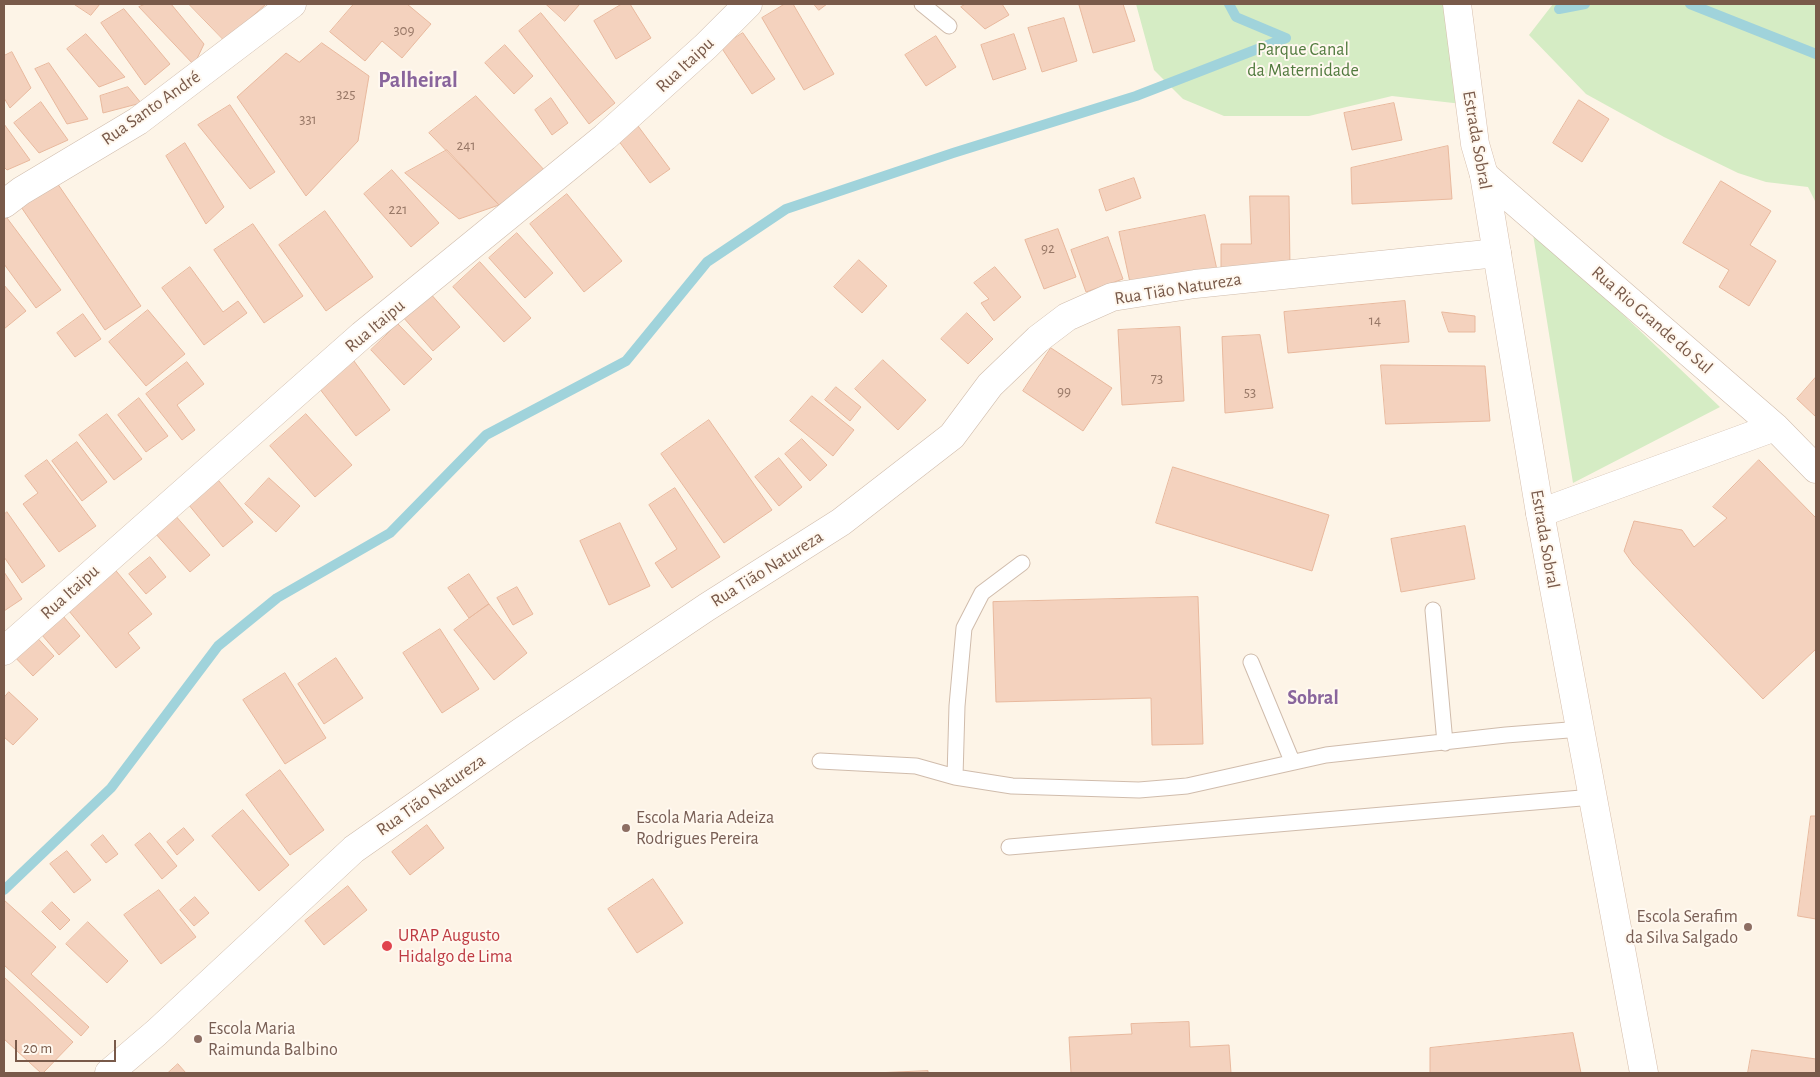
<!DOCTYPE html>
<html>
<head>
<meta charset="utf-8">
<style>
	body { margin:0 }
	#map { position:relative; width:1820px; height:1077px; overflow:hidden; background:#fdf4e7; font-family:"Alegreya Sans",sans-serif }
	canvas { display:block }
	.frame { position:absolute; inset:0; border:5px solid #795a4a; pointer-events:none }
	.scale { position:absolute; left:15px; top:1040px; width:101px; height:22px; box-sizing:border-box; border:2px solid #795a4a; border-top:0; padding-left:6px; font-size:15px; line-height:18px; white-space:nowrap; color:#795a4a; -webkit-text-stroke:4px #fff8ef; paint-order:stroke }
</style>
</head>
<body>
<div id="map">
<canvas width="1820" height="1077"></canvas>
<div class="frame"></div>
<div class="scale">20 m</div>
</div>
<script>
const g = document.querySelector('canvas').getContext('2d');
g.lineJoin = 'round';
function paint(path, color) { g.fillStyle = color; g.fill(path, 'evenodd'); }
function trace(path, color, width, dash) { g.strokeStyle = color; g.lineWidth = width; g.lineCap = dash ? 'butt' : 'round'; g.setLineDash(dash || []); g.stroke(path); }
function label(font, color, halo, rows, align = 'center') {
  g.font = font + ' "Alegreya Sans",sans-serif'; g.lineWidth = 4; g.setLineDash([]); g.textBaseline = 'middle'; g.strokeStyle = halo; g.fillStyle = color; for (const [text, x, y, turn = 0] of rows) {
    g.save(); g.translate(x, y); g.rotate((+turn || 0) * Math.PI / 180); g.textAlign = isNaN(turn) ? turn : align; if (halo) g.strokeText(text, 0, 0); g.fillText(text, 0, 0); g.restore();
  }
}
paint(new Path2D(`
	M1136 4H1454L1471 105 1392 96 1309 116H1224L1183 99 1154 70Z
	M1553 4H1816V203L1808 187 1766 182 1738 173 1664 137 1586 94 1529 35Z
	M1532 228 1720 407 1573 483Z`), '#d5ecc4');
trace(new Path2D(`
	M1229 4 1236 17 1286 38
	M1690 4 1816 54
	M1559 9 1585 4
	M4 890 111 788 218 646 277 598 390 533 486 435 626 361 707 262 786 209 953 153 1136 96 1286 38`), '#a0d3db', 10);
const building = new Path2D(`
	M74 4H100L91 15Z
	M146 4H171L204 44 194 65 139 7Z
	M189 4H266L225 41Z
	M354 4H407L431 24 402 58 382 41 365 61 330 32Z
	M546 4H580L565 21Z
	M622 4H630L651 38 616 59 594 21Z
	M785 4H793L834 74 804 90 762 18Z
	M814 4H827L819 10Z
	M966 4H1002L1009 15 985 29 961 7Z
	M1083 4H1123L1135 41 1093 53 1079 5Z
	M124 9 170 64 145 85 101 23Z
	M541 13 615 103 589 124 519 31Z
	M1064 18 1077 61 1042 72 1028 28Z
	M743 33 775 79 752 94 721 47Z
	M86 34 125 77 99 87 67 49Z
	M1014 34 1026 69 993 80 981 45Z
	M936 36 956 67 926 86 905 55Z
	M322 43 369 76 358 141 306 196 237 97 286 53 299 62Z
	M505 45 533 76 514 94 485 63Z
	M12 52 31 88 10 108 4 98V56Z
	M49 63 88 119 67 124 35 69Z
	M128 87 141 103 103 113 100 96Z
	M476 96 547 173 499 205 429 133Z
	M551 98 568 123 552 135 535 110Z
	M1579 100 1609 119 1582 162 1553 143Z
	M41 102 68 140 39 153 14 123Z
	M1394 103 1402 140 1352 150 1344 113Z
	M230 105 275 172 250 189 198 125Z
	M4 124 30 160 7 170 4 167Z
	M638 126 670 169 650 183 618 140Z
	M185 143 224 207 206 224 166 156Z
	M1448 146 1452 199 1352 204 1351 168Z
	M447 150 499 205 459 219 405 173Z
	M392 170 439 223 411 247 364 194Z
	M53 177 141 306 105 330 17 201Z
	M1134 178 1141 198 1106 211 1099 190Z
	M1721 181 1771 211 1750 245 1776 261 1749 306 1719 287 1729 270 1683 243Z
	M567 194 622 261 584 292 530 224Z
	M1250 196H1289L1290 268 1221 269V244H1251Z
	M325 211 373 277 326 311 279 245Z
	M4 214 61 290 36 308 4 264Z
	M1205 215 1217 270 1131 287 1119 232Z
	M253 224 303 296 264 323 214 250Z
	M1058 229 1076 277 1044 289 1025 240Z
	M517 233 553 273 525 298 489 258Z
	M1108 237 1123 279 1086 292 1071 250Z
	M859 260 887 286 862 313 834 287Z
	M480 262 531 318 504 342 453 287Z
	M190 267 223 312 238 301 247 313 204 345 162 288Z
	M995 267 1021 297 994 321 981 303 989 299 974 283Z
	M4 285 26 311 4 329Z
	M429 292 460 327 433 351 402 316Z
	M1405 301 1409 342 1288 353 1284 312Z
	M148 310 185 354 146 386 109 342Z
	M1442 312 1475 316V332H1449Z
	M967 313 993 339 968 364 941 339Z
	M83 314 101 339 75 357 57 333Z
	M398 324 432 359 404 385 371 350Z
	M1180 327 1184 401 1122 405 1118 330Z
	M1260 335 1273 408 1225 413 1222 337Z
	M1051 348 1112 388 1083 431 1023 391Z
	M351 357 390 410 356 436 316 384Z
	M883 360 926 400 898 430 855 389Z
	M187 362 204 384 177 405 195 430 182 440 146 394Z
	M1381 365 1485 366 1490 421 1386 424Z
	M1816 377V417L1797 399Z
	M836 387 861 407 850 421 825 400Z
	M812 396 854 430 833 456 790 421Z
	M139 398 168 436 146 452 118 415Z
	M107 414 142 459 114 480 79 435Z
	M306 414 352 465 315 497 270 446Z
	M709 420 772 510 724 543 661 454Z
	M802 439 827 465 810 481 785 454Z
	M77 442 107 482 82 501 52 461Z
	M779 458 802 487 779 506 755 477Z
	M47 460 96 526 59 552 23 504 38 493 25 476Z
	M1759 460 1816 518V649L1763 699 1633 564 1624 551 1634 521 1682 530 1694 547 1727 518 1713 507Z
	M1173 467 1329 515 1312 571 1156 523Z
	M214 475 253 522 223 547 184 499Z
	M269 478 300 506 276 532 245 504Z
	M675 488 720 557 672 588 655 563 677 549 649 505Z
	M7 512 45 566 22 583 4 557V515Z
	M174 514 210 555 190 572 154 532Z
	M620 523 650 586 609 605 580 541Z
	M1465 526 1475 579 1401 592 1391 539Z
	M150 557 166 577 146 594 129 574Z
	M112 566 152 614 128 633 140 648 116 668 64 605Z
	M4 572 22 599 4 611Z
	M469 574 489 604 469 618 448 588Z
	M517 587 533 614 513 625 497 598Z
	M1198 597 1203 744 1152 745 1151 698 996 702 993 602Z
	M489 604 527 653 494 680 454 630Z
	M58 610 80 636 59 655 36 628Z
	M440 629 479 689 442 713 403 653Z
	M31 631 54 656 33 676 9 651Z
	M336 658 363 698 324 724 298 684Z
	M285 673 326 738 285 764 243 700Z
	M9 692 38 719 13 745 4 737V698Z
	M280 770 324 830 290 855 246 795Z
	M243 810 289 865 259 891 212 836Z
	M1811 816H1816V919L1798 916Z
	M427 825 444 848 410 875 392 852Z
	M184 828 194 840 177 855 167 842Z
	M150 833 177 866 162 879 135 845Z
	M103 835 118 854 106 863 91 845Z
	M67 851 91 880 74 893 50 864Z
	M653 879 683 923 637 953 608 909Z
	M348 886 367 910 324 945 305 921Z
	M159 890 196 937 161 964 124 915Z
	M195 897 209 913 194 926 180 910Z
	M4 900 56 947 31 974 89 1027 81 1036 4 965Z
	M52 902 70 920 60 930 42 912Z
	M88 922 128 961 107 983 66 944Z
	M4 977 73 1042 43 1073H41L4 1039Z
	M1189 1022 1190 1047 1229 1045 1231 1073H1071L1069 1037 1132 1034 1131 1024Z
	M1573 1033 1581 1073H1430V1048Z
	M1752 1050 1816 1059V1073H1748Z
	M178 1064 186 1073H168Z
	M928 1071V1073H875Z`);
paint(building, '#f4d2be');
trace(building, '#e8b89d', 1);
const lane = new Path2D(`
	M922 4 949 26
	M1433 610 1445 743
	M1251 662 1292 761
	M820 761 916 766 955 777 1012 786 1139 790 1187 786 1326 755 1506 735 1581 729
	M955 777 957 706 964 628 982 593 1022 563
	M1009 847 1593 797`);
const street = new Path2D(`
	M1484 175 1775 427 1816 469
	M4 204 21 191 138 121 292 4
	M1540 513 1775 427
	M4 651 362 335 605 137 706 46 748 4
	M109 1073 156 1033 354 849 521 732 707 607 841 522 952 436 990 385 1038 339 1067 317 1112 297 1195 284 1497 253`);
const secondary = new Path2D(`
	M1457 4 1475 144 1484 175 1540 513 1644 1073`);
trace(lane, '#d0bcac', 17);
trace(street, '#d0bcac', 29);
trace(secondary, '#d6beac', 29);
trace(lane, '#fff', 15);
trace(street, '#fff', 28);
trace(secondary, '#fff', 28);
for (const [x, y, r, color] of [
	[626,828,5,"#8d6e63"],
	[1748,927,5,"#8d6e63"],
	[387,946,6,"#e0444e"],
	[198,1039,5,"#8d6e63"]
]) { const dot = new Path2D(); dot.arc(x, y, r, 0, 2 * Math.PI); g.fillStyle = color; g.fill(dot); trace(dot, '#fff8ef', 2); }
label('15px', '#987867', null, [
	["309",404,30],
	["325",346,94],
	["331",308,119],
	["241",466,145],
	["221",398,209],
	["92",1048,248],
	["14",1375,320],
	["73",1157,378],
	["99",1064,391],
	["53",1250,392]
]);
label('18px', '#517a3e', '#fff8ef', [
	["Parque Canal",1303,50],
	["da Maternidade",1303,71]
]);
label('18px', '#795a4a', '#fff8ef', [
	["Rua Itaipu",685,65,-43],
	["Rua Santo André",151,108,-35],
	["Estrada Sobral",1477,140,80],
	["Rua Tião Natureza",1178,289,-9],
	["Rua Rio Grande do Sul",1652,320,41],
	["Rua Itaipu",375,326,-40],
	["Estrada Sobral",1545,539,80],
	["Rua Tião Natureza",767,569,-32],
	["Rua Itaipu",70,592,-42],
	["Rua Tião Natureza",431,795,-35]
]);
label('18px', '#785e54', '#fff8ef', [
	["Escola Maria Adeiza",636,818],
	["Rodrigues Pereira",636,839],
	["Escola Serafim",1738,917,"right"],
	["da Silva Salgado",1738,938,"right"],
	["Escola Maria",208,1029],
	["Raimunda Balbino",208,1050]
], 'left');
label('18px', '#be3a42', '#fff8ef', [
	["URAP Augusto",398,936],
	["Hidalgo de Lima",398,957]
], 'left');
label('bold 20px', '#89659c', '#fff8ef', [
	["Sobral",1313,698]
]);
label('bold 22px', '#89659c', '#fff8ef', [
	["Palheiral",418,80]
]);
</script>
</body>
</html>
